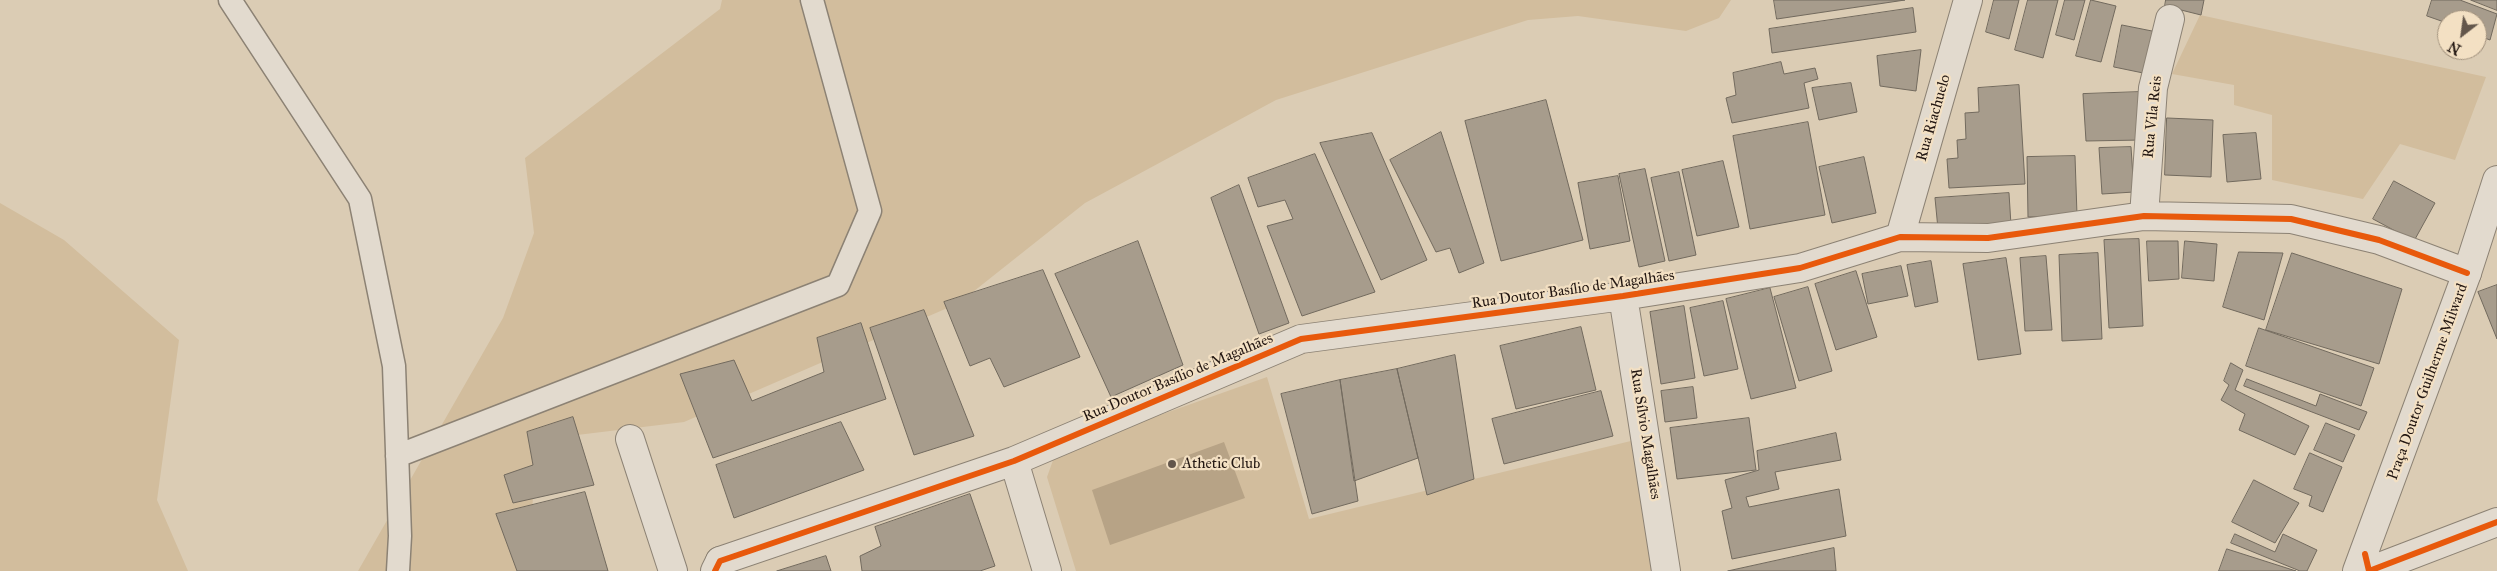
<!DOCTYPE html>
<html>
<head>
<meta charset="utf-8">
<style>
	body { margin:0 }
	#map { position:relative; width:2497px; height:571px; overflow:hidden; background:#dbccb4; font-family:"IM FELL Great Primer",serif }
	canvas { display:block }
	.north { position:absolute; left:2437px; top:10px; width:50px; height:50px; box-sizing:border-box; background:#f3e0c3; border:1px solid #a0907c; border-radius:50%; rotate:210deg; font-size:14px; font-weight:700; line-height:20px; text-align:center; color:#231712 }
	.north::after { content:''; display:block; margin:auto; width:18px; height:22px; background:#63564b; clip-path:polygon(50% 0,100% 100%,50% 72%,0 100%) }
</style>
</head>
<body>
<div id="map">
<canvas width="2497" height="571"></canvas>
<div class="north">N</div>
</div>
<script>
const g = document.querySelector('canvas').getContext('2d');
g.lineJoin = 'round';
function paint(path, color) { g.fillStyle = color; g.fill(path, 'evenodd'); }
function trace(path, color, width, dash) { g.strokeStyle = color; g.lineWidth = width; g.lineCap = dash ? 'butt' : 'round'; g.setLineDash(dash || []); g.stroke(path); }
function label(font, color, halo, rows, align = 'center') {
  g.font = font + ' "IM FELL Great Primer",serif'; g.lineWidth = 4.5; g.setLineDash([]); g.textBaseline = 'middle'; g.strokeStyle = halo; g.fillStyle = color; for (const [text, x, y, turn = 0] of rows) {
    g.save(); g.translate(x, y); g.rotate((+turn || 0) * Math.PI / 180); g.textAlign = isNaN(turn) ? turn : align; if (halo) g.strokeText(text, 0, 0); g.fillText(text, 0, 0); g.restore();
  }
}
paint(new Path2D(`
	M722 0H1731L1719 18 1686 31 1578 16 1528 20 1276 100 1085 203 959 303 684 422 536 440 529 571H358L503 318 534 233 525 158 720 9Z
	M2200 15 2486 77 2455 160 2400 144 2363 199 2272 180V115L2234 105V85L2172 74Z
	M0 203 64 240 179 340 157 500 188 571H0Z
	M1267 377 1309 519 1635 440 1654 571H1076L1047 477 1056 452Z`), '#d2bd9d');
paint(new Path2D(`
	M1224 442 1245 498 1110 545 1092 490Z`), '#b7a386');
const building = new Path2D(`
	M1774 0H1905L1777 19Z
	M1994 0H2019L2009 39 1986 32Z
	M2028 0H2058L2043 58 2015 50Z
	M2065 0H2085L2074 40 2056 35Z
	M2091 0 2116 6 2101 62 2076 56Z
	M2166 0H2204L2201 15 2165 6Z
	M2432 0H2460L2497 14 2490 40 2477 35V20H2447V23L2427 16Z
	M2471 0H2497V10Z
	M1913 8 1916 32 1772 53 1769 29Z
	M2122 25 2157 32 2148 74 2114 67Z
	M1921 50 1916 91 1880 86 1877 56Z
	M1781 62 1784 74 1815 68 1818 79 1804 83 1809 108 1732 123 1726 98 1736 95 1733 73Z
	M1851 83 1857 112 1819 120 1812 88Z
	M2019 85 2025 184 1949 188 1947 159 1958 158 1957 140 1966 139 1965 113 1979 112 1978 88Z
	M2140 92 2142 140 2086 141 2083 94Z
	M1546 100 1583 240 1501 261 1465 121Z
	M2167 118 2213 120 2211 177 2165 175Z
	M1808 122 1825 215 1750 229 1733 136Z
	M1441 132 1484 263 1459 273 1450 248 1436 252 1390 160Z
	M1372 133 1427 260 1381 280 1320 143Z
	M2256 133 2261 179 2227 182 2223 135Z
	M2131 147 2134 192 2102 194 2099 148Z
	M1315 154 1375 292 1302 316 1267 226 1293 219 1285 200 1258 207 1248 178Z
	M2075 156 2077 215 2028 217 2027 157Z
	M1864 157 1876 213 1832 223 1819 167Z
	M1723 161 1739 227 1697 236 1682 170Z
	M1645 169 1665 261 1639 267 1619 174Z
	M1679 172 1696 255 1669 261 1651 178Z
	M1618 176 1630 241 1590 249 1578 183Z
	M2394 181 2435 203 2414 241 2373 219Z
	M1239 185 1289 323 1259 334 1211 198Z
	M2009 193 2011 225 1938 229 1935 198Z
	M2139 239 2143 326 2109 328 2104 240Z
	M1138 241 1183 365 1111 397 1055 274Z
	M2147 241H2178L2179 279 2149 281Z
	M2185 241 2217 244 2214 281 2182 278Z
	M2239 252 2283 253 2264 320 2223 307Z
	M2098 253 2102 339 2062 341 2059 255Z
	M2292 253 2402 289 2379 364 2266 330Z
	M2046 256 2052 330 2025 331 2020 258Z
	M2006 258 2021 354 1978 360 1963 264Z
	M1931 261 1938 302 1915 307 1907 265Z
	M1901 266 1908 296 1868 304 1862 274Z
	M1043 270 1080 357 1004 387 990 358 970 366 944 302Z
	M1856 271 1877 337 1836 350 1815 284Z
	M2497 285V339L2478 292Z
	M1808 287 1832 371 1799 381 1774 297Z
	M1770 288 1796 388 1751 399 1726 299Z
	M1723 301 1738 369 1704 376 1690 308Z
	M1684 306 1695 378 1661 384 1650 312Z
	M924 310 974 436 914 455 870 328Z
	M861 323 886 399 713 458 680 374 734 360 752 401 824 372 817 338Z
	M1581 327 1596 390 1516 409 1500 346Z
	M2259 328 2374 368 2361 406 2246 366Z
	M1455 355 1474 479 1427 495 1397 369Z
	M2231 363 2243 370 2235 390 2309 426 2295 455 2239 430 2245 414 2221 400 2229 385 2224 381Z
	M1397 369 1418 458 1354 481 1340 380Z
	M2247 379 2316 406 2320 394 2367 412 2359 430 2244 386Z
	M1340 380 1358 501 1312 514 1281 394Z
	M1693 387 1697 418 1665 422 1661 391Z
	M1601 391 1613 436 1504 464 1492 419Z
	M573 417 594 485 513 503 504 475 533 465 527 432Z
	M1749 418 1756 470 1677 479 1670 428Z
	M841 422 864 470 734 518 716 465Z
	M2326 423 2355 435 2343 462 2314 450Z
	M1836 433 1841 460 1775 472 1779 489 1746 497 1749 507 1839 489 1846 536 1732 559 1722 511 1732 508 1725 480 1759 470 1757 451Z
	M2310 453 2342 467 2323 512 2309 506 2312 496 2294 489Z
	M2254 480 2299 503 2275 543 2232 522Z
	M585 492 608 571H517L496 514Z
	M970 494 995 566 980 571H862L860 556 881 546 875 527Z
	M2235 534 2275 552 2283 534 2317 550 2307 571H2300L2231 543Z
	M1834 548 1836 571H1728Z
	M2227 549 2296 571H2219Z
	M826 556 831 571H777Z`);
paint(building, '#a79c8c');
trace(building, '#726a5e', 1);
const service = new Path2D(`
	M230 0 360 199 394 366 400 536 398 571
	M397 456 838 285 870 211 812 0`);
const minor = new Path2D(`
	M2144 216 2153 88 2170 19
	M1900 237 1968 0
	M1623 296 1666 571
	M630 439 673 571
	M1014 461 1047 571
	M2365 554 2369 571 2497 522
	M720 561 1014 461 1301 339 1623 296 1800 268 1900 237 1988 238 2144 216 2291 219 2379 240 2467 273`);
const tertiary = new Path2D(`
	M715 571 720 561
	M2357 571 2467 273 2497 180`);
trace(service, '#8c8274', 25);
trace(minor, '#8c8274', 30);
trace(tertiary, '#8c8274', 30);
trace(service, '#e2dace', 22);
trace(minor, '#e2dace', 28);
trace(tertiary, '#e2dace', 28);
trace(new Path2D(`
	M2365 554 2369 571 2497 522
	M715 571 720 561 1014 461 1301 339 1623 296 1800 268 1900 237 1988 238 2144 216 2291 219 2379 240 2467 273`), '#e8590c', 6);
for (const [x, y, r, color] of [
	[1172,464,5,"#63564b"]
]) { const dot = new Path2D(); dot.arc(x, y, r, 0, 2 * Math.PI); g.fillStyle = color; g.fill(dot); trace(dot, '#f3e0c3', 2); }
label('15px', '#231712', '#f3e0c3', [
	["Rua Vila Reis",2153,117,-84],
	["Rua Riachuelo",1934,118,-74],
	["Rua Doutor Basílio de Magalhães",1573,290,-8],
	["Rua Doutor Basílio de Magalhães",1178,378,-23],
	["Praça Doutor Guilherme Milward",2428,382,-70],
	["Rua Sílvio Magalhães",1645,434,81]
]);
label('15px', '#231712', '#f3e0c3', [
	["Athetic Club",1182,464]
], 'left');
</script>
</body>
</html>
